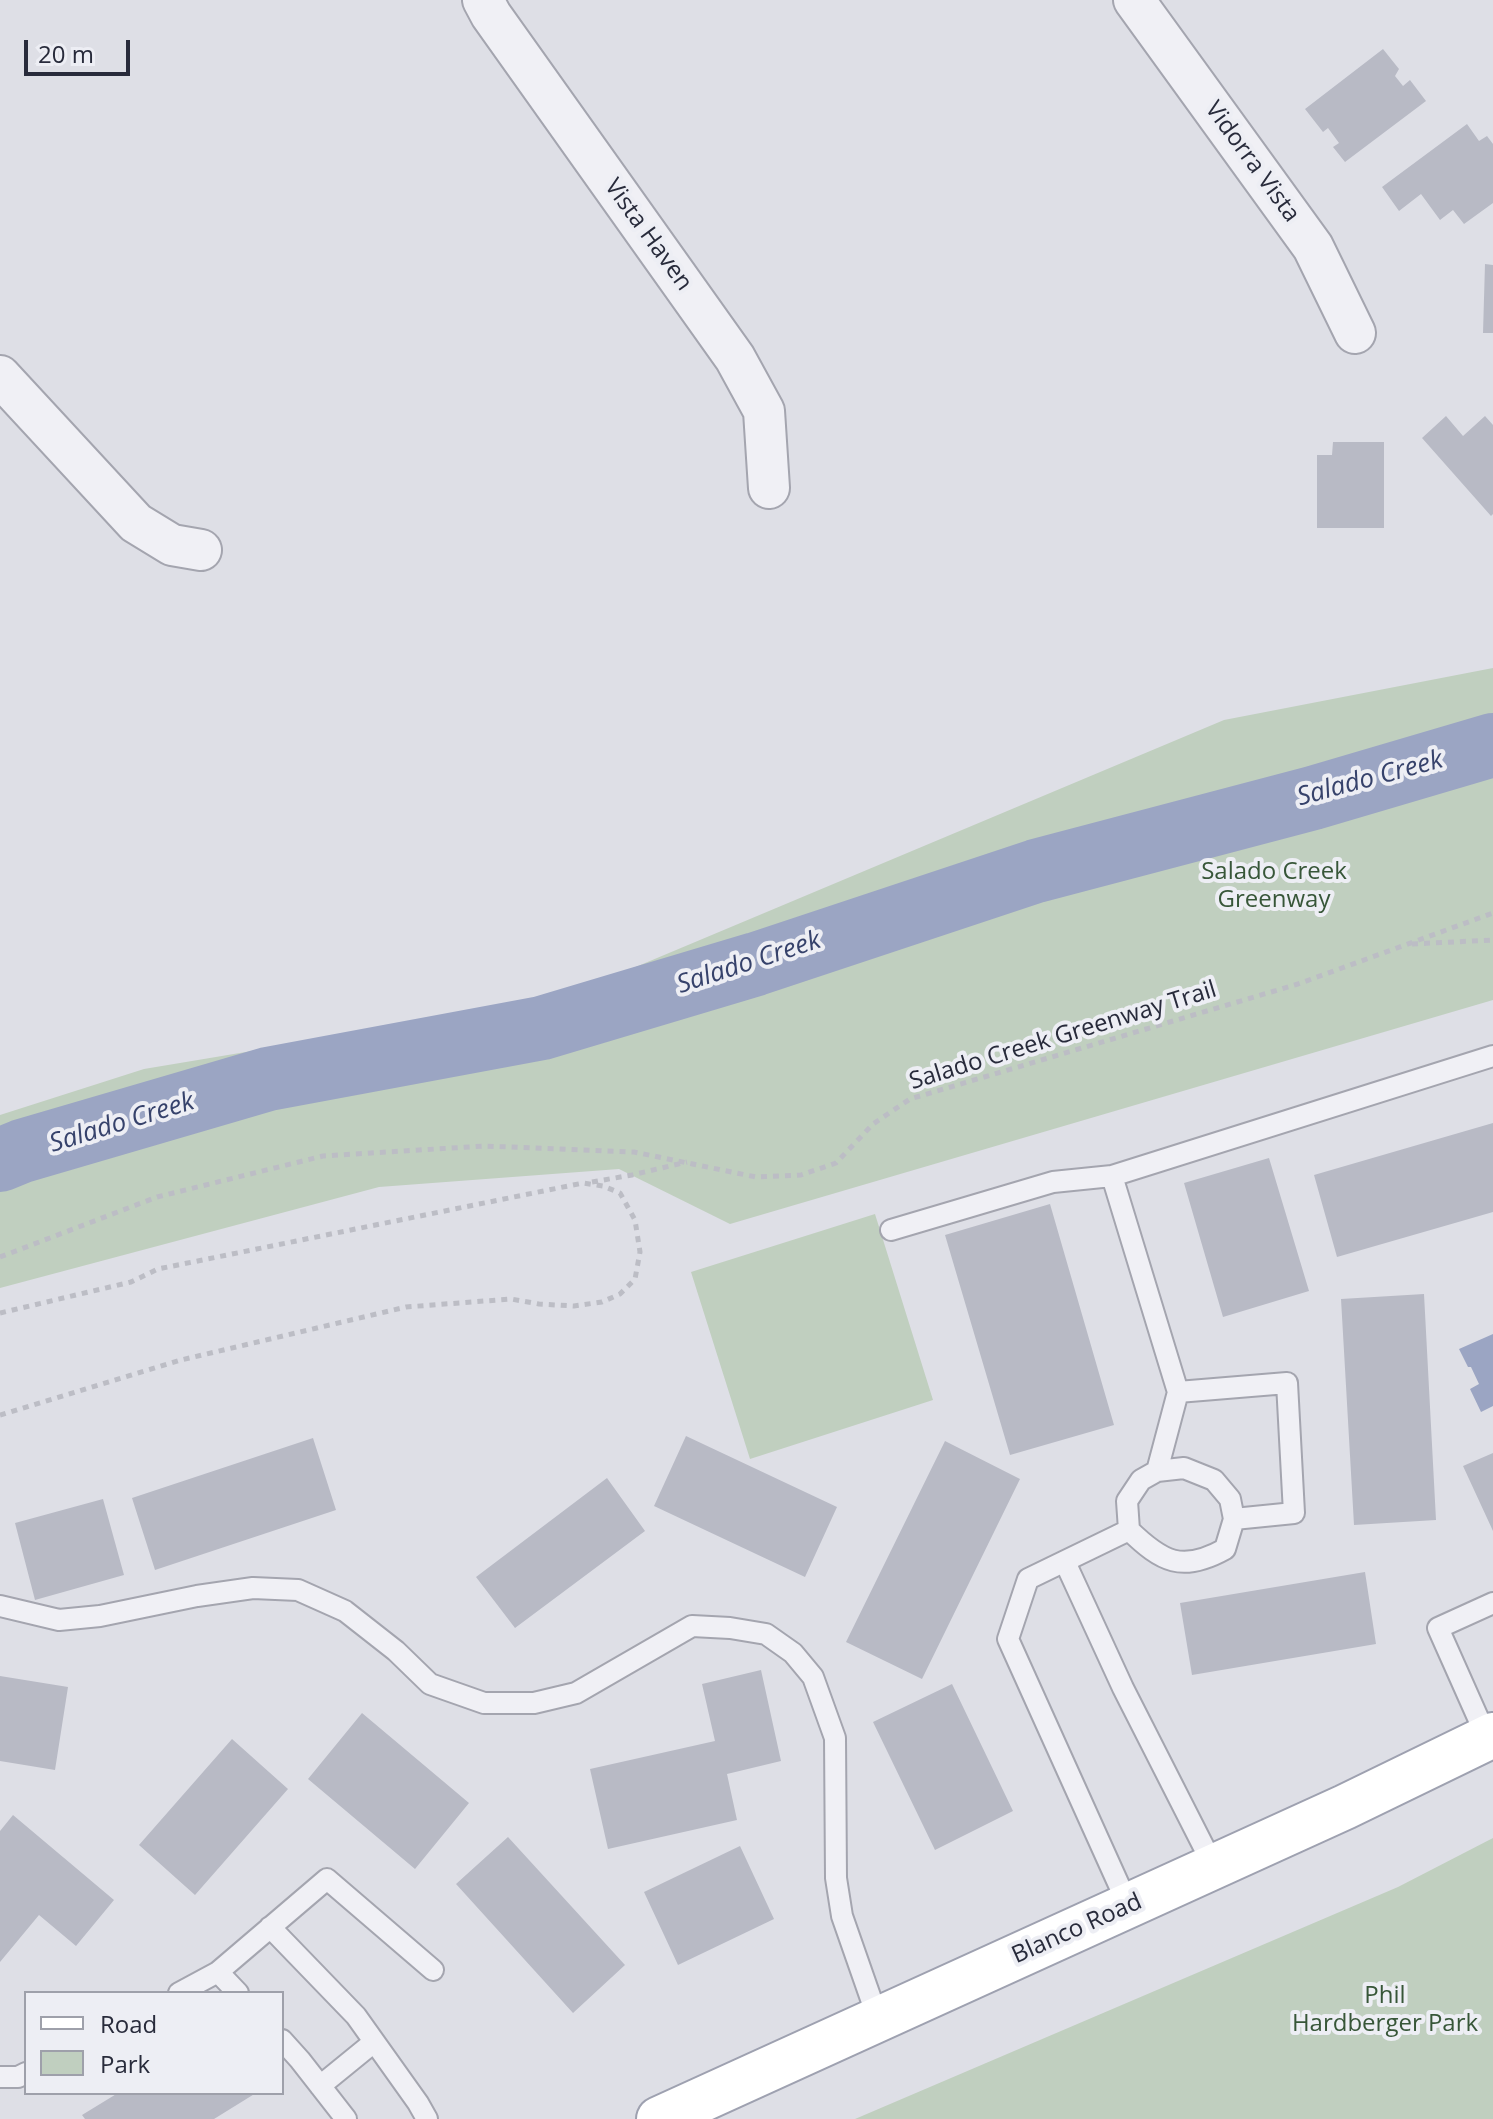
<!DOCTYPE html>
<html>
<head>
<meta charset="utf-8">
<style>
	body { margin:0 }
	#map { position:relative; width:1493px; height:2119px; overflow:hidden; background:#dedfe6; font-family:"Open Sans",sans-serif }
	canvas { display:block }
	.legend { position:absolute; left:24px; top:1991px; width:260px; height:104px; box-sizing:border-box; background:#edeef4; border:2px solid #9ea0aa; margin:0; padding:10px 14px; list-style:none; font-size:24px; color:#282b3b }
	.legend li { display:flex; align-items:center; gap:16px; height:40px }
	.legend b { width:40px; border:2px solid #9ea0aa }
	.scale { position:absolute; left:24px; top:40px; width:106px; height:36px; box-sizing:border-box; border:4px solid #282b3b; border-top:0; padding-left:10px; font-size:24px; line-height:28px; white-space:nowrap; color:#282b3b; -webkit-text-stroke:6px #edeef4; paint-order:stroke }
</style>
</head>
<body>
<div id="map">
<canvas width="1493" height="2119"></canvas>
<ul class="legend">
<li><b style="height:10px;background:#fff"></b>Road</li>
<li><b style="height:22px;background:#c0cfbf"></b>Park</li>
</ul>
<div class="scale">20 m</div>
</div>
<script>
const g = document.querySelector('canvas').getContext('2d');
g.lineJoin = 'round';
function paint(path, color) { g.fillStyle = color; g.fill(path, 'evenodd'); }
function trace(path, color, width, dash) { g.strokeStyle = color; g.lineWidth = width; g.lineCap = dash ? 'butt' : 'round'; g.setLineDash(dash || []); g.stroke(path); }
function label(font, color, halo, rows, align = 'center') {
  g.font = font + ' "Open Sans",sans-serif'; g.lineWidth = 8; g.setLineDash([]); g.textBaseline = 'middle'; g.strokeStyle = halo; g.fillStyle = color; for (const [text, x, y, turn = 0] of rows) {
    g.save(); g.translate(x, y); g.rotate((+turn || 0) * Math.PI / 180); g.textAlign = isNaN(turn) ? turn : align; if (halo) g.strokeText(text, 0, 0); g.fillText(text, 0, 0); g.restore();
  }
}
paint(new Path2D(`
	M1493 668V1000L730 1224 619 1169 379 1187 0 1288V1115L144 1069 557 1000 1224 720Z
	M875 1214 933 1400 750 1459 691 1272Z
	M1493 1838V2119H855L1398 1887Z`), '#c0cfbf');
paint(new Path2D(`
	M1493 1334V1406L1481 1412 1470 1389 1479 1384 1471 1367H1468L1459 1349Z`), '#9ba5c3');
trace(new Path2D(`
	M0 1160 22 1151 268 1079 542 1028 756 964 1036 871 1313 798 1493 745`), '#9ba5c3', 64);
paint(new Path2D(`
	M1383 49 1399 69 1395 76 1403 86 1410 80 1426 101 1345 162 1333 147 1339 143 1328 128 1323 132 1305 109Z
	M1467 124 1479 141 1487 136 1493 144V203L1464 224 1453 210 1440 220 1421 194 1399 211 1382 187Z
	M1485 264 1493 265V333H1483Z
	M1446 416 1463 436 1485 416 1493 425V514L1491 516 1422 438Z
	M1333 442H1384V528H1317V455H1332Z
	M1493 1123V1212L1337 1257 1314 1175Z
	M1269 1158 1309 1291 1223 1317 1184 1183Z
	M1050 1204 1114 1425 1010 1455 945 1235Z
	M1424 1294 1436 1520 1354 1525 1341 1299Z
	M686 1436 837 1507 805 1577 654 1506Z
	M313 1438 336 1510 155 1570 132 1498Z
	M945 1441 1020 1479 922 1679 846 1642Z
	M1493 1453V1531L1463 1466Z
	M607 1478 645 1531 515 1628 476 1577Z
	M103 1499 124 1575 35 1600 15 1523Z
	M1365 1572 1376 1644 1192 1675 1180 1603Z
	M761 1670 781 1761 727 1774 737 1820 608 1849 590 1769 715 1741 702 1684Z
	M0 1676 68 1687 55 1770 0 1761Z
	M952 1684 1013 1811 935 1850 873 1722Z
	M362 1713 469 1803 415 1869 308 1779Z
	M232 1739 288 1789 195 1895 139 1845Z
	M13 1815 114 1900 76 1946 39 1915 0 1962V1831Z
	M508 1837 625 1965 573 2013 456 1884Z
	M740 1846 774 1919 678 1965 644 1892Z
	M118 2093H256L214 2119H85L82 2115Z`), '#b8bac5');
const lane = new Path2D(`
	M1112 1176 1178 1392 1157 1471
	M891 1230 1053 1182 1112 1176 1493 1056
	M1178 1392 1287 1383 1294 1513 1234 1519
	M1184 1468 1214 1480 1230 1499 1234 1519 1225 1549C1182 1573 1162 1562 1129 1530L1127 1501 1141 1480 1157 1471Z
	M1065 1562 1123 1688 1214 1867
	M0 1606 59 1620 100 1616 197 1596 253 1588 298 1590 345 1611 396 1651 430 1684 484 1703H534L576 1693 692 1626 730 1628 766 1634 793 1653 813 1677 835 1738 836 1878 842 1916 878 2019
	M1487 1738 1438 1628 1493 1603
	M1128 1905 1008 1639 1028 1579 1129 1530
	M270 1927 356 2016 418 2103 427 2119
	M218 1972 238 1993
	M179 1993 218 1972 327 1879 433 1970
	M282 2040 300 2060 346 2119
	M0 2077H18L26 2073
	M320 2086 374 2042`);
const street = new Path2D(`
	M483 0 491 15 735 358 764 411 769 488
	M1134 0 1313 247 1355 333
	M0 376 136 523 172 545 201 550`);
const primary = new Path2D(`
	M659 2119 1345 1807 1493 1735`);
trace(lane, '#a4a5af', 24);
trace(street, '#a4a5af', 44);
trace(primary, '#9ea1b0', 48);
trace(new Path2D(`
	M1412 944 1493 940
	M592 1182 632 1175 687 1162
	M0 1257 157 1197 323 1156 484 1146 634 1152 756 1177 801 1175 836 1163 873 1124 910 1099 1298 984 1493 913
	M0 1313 131 1282 158 1269 583 1183 603 1186 620 1193 635 1220 640 1252 635 1279 620 1294 602 1302 574 1306 539 1304 511 1299 406 1307 181 1360 0 1415`), '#bcbdc5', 5, [6, 6]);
trace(lane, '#f0f0f5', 20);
trace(street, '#f0f0f5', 40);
trace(primary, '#fff', 44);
label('24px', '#282b3b', '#edeef4', [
	["Vidorra Vista",1252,162,54],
	["Vista Haven",648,235,54],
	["Salado Creek Greenway Trail",1063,1036,-17],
	["Blanco Road",1077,1929,-24]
]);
label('24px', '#375638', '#edeef4', [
	["Salado Creek",1274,872],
	["Greenway",1274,900],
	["Phil",1385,1996],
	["Hardberger Park",1385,2024]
]);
label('italic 26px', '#36426b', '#edeef4', [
	["Salado Creek",1370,779,-15],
	["Salado Creek",749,963,-18],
	["Salado Creek",122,1123,-17]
]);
</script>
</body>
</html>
